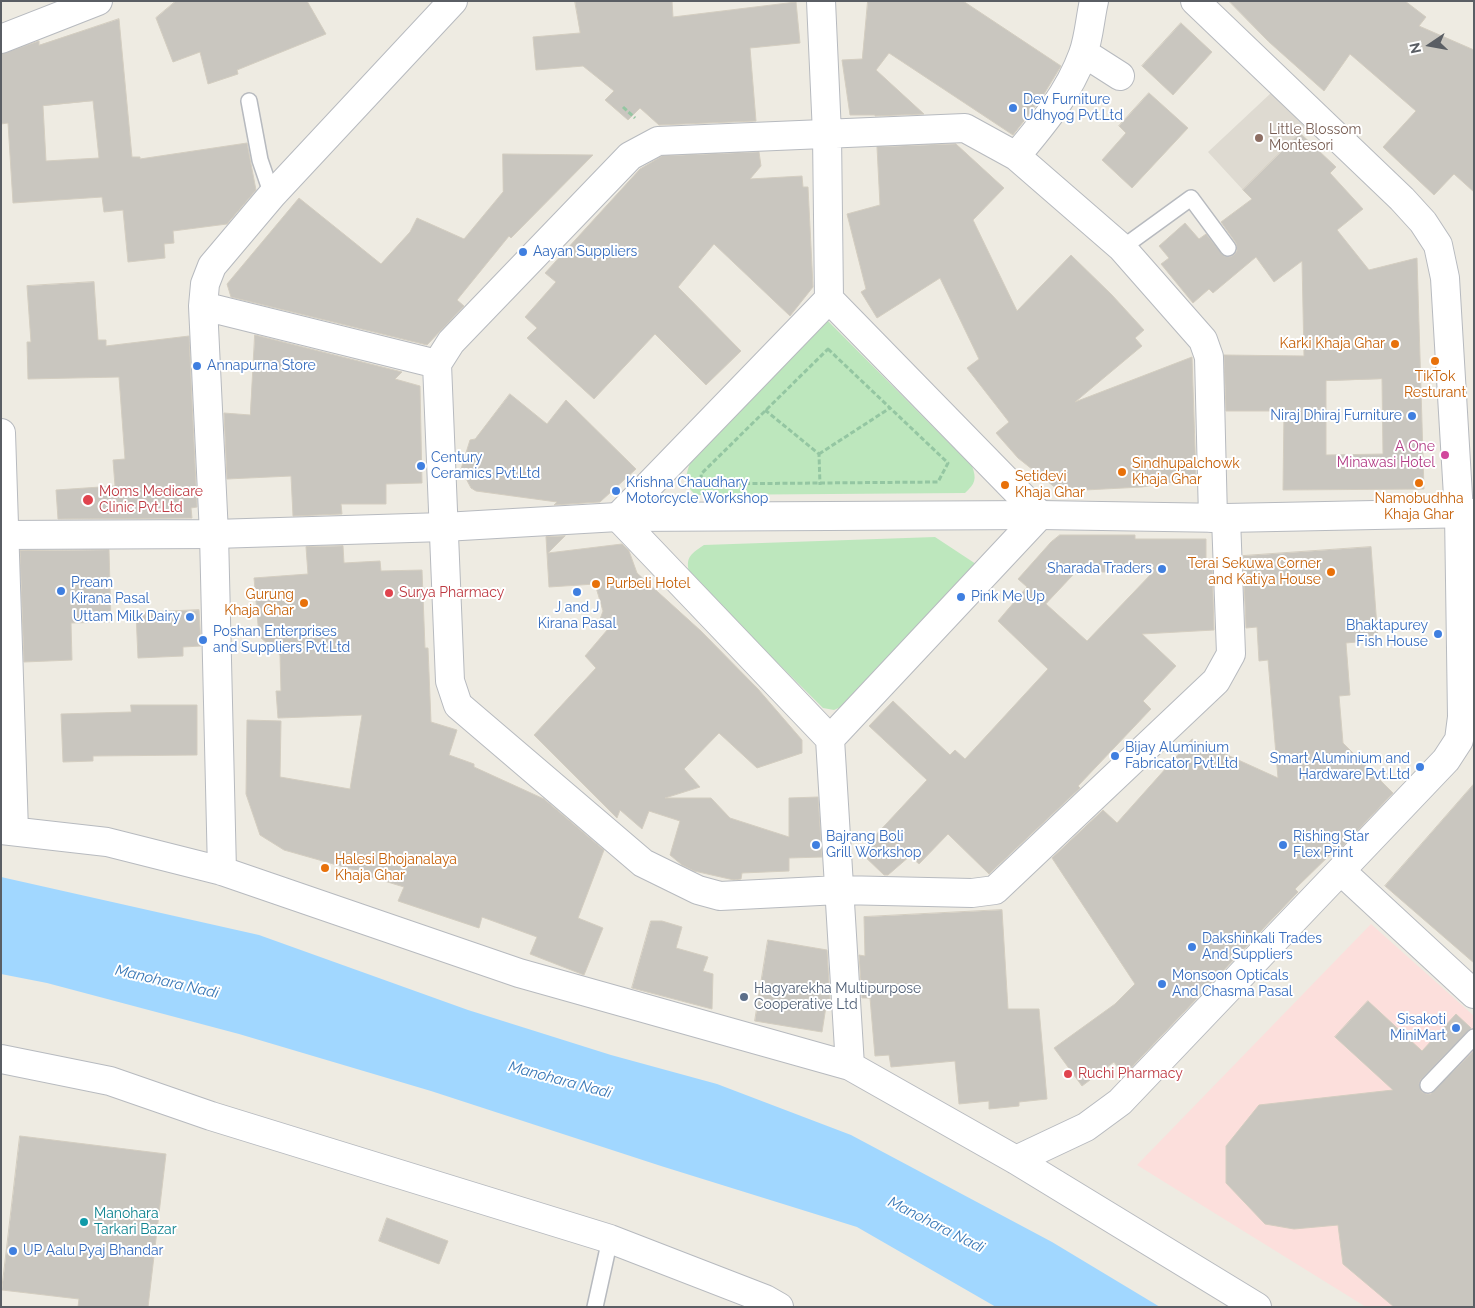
<!DOCTYPE html>
<html>
<head>
<meta charset="utf-8">
<style>
	body { margin:0 }
	#map { position:relative; width:1475px; height:1308px; overflow:hidden; background:#eeebe2; font-family:Raleway,sans-serif }
	canvas { display:block }
	.frame { position:absolute; inset:0; border:2px solid #5a5e64; pointer-events:none }
	.north { position:absolute; left:1405px; top:20px; width:50px; height:50px; -webkit-text-stroke:4px #fff; paint-order:stroke; rotate:258deg; font-size:14px; font-weight:700; line-height:20px; text-align:center; color:#5a5e64 }
	.north::after { content:''; display:block; margin:auto; width:18px; height:22px; background:#5a5e64; clip-path:polygon(50% 0,100% 100%,50% 72%,0 100%) }
</style>
</head>
<body>
<div id="map">
<canvas width="1475" height="1308"></canvas>
<div class="frame"></div>
<div class="north">N</div>
</div>
<script>
const g = document.querySelector('canvas').getContext('2d');
g.lineJoin = 'round';
function paint(path, color) { g.fillStyle = color; g.fill(path, 'evenodd'); }
function trace(path, color, width, dash) { g.strokeStyle = color; g.lineWidth = width; g.lineCap = dash ? 'butt' : 'round'; g.setLineDash(dash || []); g.stroke(path); }
function label(font, color, halo, rows, align = 'center') {
  g.font = font + ' Raleway,sans-serif'; g.lineWidth = 4; g.setLineDash([]); g.textBaseline = 'middle'; g.strokeStyle = halo; g.fillStyle = color; for (const [text, x, y, turn = 0] of rows) {
    g.save(); g.translate(x, y); g.rotate((+turn || 0) * Math.PI / 180); g.textAlign = isNaN(turn) ? turn : align; if (halo) g.strokeText(text, 0, 0); g.fillText(text, 0, 0); g.restore();
  }
}
paint(new Path2D(`
	M1271 93 1305 127 1243 190 1208 152Z`), '#dedad1');
paint(new Path2D(`
	M1371 924 1474 1016V1307H1366L1137 1165Z`), '#fcdfdc');
paint(new Path2D(`
	M828 321 972 466C977 479 975 484 965 493L696 495C684 485 685 477 690 463Z
	M935 537 979 566 845 705 834 710 823 708 690 576C685 558 689 555 704 545Z`), '#bde7bd');
paint(new Path2D(`
	M1 877 259 935 468 1010 611 1055 717 1084 851 1135 1052 1242 1160 1307H996L857 1227 661 1166 431 1091 239 1034 47 983 1 974Z`), '#a1d7ff');
const building = new Path2D(`
	M176 1H307L326 34 237 70 238 74 208 84 200 52 173 62 156 18Z
	M575 1H672L673 17 796 2 800 43 750 48 756 121 659 125 640 108 628 120 605 100 614 91 583 66 536 70 533 37 580 33Z
	M868 1H963L1061 66 1041 99 1013 135 889 53 876 70 924 114 875 116V115H850L842 60 862 59Z
	M1229 1H1405L1426 17 1419 26 1474 50V192L1454 174 1434 195 1383 147 1416 111 1350 54 1324 91 1269 42Z
	M119 19 132 157H140V159L247 143 251 164 256 190 227 224 173 231 174 243 164 244 165 258 128 262 123 210 104 212 102 197 13 203 8 123 1 124V54L39 41V45ZM93 101 99 158 46 161 43 106Z
	M1181 23 1212 52 1173 95 1142 66Z
	M1149 93 1188 128 1132 188 1102 160 1126 133 1119 126Z
	M1300 133 1336 167 1330 173 1363 209 1337 230 1369 270 1417 258 1424 489 1283 490 1284 411H1226L1224 355 1304 356 1302 261 1274 282 1256 257 1213 293 1209 289 1193 303 1161 264 1169 258 1159 246 1185 223 1199 239 1206 234 1224 256 1230 257 1234 255 1237 251 1236 243 1221 222 1252 199 1243 190ZM1382 379 1383 454 1326 455V381Z
	M956 144 1004 188 973 220 1017 311 1071 255 1112 295 1144 330 1135 338 1142 346 1075 402 1192 357 1196 478 1142 487 1085 490 1057 489 1018 458 996 433 1009 422 967 368 979 359 940 278 877 318 861 292 866 289 847 214 880 205 877 147Z
	M759 152 761 166 750 179 802 176 803 187H808L813 287 790 316 714 244 678 287 741 351 706 385 655 334 594 399 527 338 537 328 525 317 556 282 545 273 640 169 662 156Z
	M503 154 593 155 511 238 509 236 457 300 464 306 427 345 231 297 227 284 299 198 381 264 410 232 417 218 464 239 503 192Z
	M94 282 98 340H106V346L189 336 197 507 191 508 192 518 58 519 56 490 115 486 113 460 125 459 119 377 28 379 27 342H31L27 286Z
	M255 335 402 372 395 379 420 386 422 483 386 484V504H341L342 514 293 516 291 476 227 479 224 413 250 415Z
	M510 394 547 424 566 400 636 469 600 502 554 505 557 502 476 491 471 488 461 469 470 440 475 439Z
	M1060 535H1135V539H1206V559H1212L1214 630 1142 634 1176 666 1143 701 1151 709 1078 786 1080 788 989 874 948 834 919 864 910 856 888 875H884L860 852 927 780 869 726 893 701 950 755 955 750 965 759 1048 669 998 621 1027 587 1018 579 1051 542ZM1076 572H1153L1087 641 1046 604Z
	M565 536 548 553 622 544 629 551 637 573 701 631 758 689 802 740V753L757 768 719 733 684 769 700 787 665 798H711L730 818 789 837V798L818 797 822 857 789 858V871L742 873 741 879 734 880 694 871 682 865 670 855 680 821 649 811 642 829 620 810 617 818 534 735 596 668 585 656 608 629 599 622 603 611 595 584 549 587 546 537Z
	M343 546 344 563 380 561 381 571 422 570 425 648H428L431 722 457 730 449 755 474 764V767L544 799 604 850 578 918 603 928 584 975 530 954 537 937 482 917 479 928 398 901 404 887 358 873V871L284 850 260 835 246 794 247 720 281 721 280 777 350 789 362 715 278 718 276 691H281L280 655 259 636 254 578 308 574 306 547Z
	M1371 547 1378 640 1346 643 1350 695 1339 696 1343 743 1393 793 1341 848 1339 846 1295 889 1298 892 1297 893 1128 1071 1123 1075 1114 1062 1082 1086 1054 1048 1115 1004 1135 984 1052 858 1103 810 1117 823 1192 739 1278 778 1268 660 1259 661 1257 627 1246 628 1243 556Z
	M109 550 111 622 71 623 72 660 24 662 20 551Z
	M199 610 201 646 183 647V656L138 658 136 613Z
	M131 705H197V755L93 756V761L63 762 61 714 131 712Z
	M1474 784V963L1385 886Z
	M1002 910 1008 1009H1039L1047 1099 1019 1102V1106L989 1109V1101L959 1104 955 1061 891 1067 889 1055 875 1056 870 998H862L859 955 865 956 864 917Z
	M651 921H662L682 927 676 948 708 957 703 971 713 974 712 1009 632 988Z
	M768 940 827 950 830 1000H827L822 1032 755 1021Z
	M1368 1001 1422 1051 1456 1014 1471 1028 1421 1079 1419 1083 1422 1092 1426 1094H1431L1474 1051V1307H1394L1343 1264 1338 1225 1294 1229 1265 1224 1226 1183V1146L1259 1105 1393 1090 1335 1037Z
	M20 1136 166 1154 148 1307H78L79 1299 2 1290Z
	M387 1218 448 1241 439 1264 379 1241Z`);
paint(building, '#c9c6bf');
trace(building, '#d3cdc0', 1);
const service = new Path2D(`
	M249 101 260 160 272 195
	M1122 248 1191 198 1228 248
	M1428 1085 1474 1037
	M595 1307 610 1239`);
const minor = new Path2D(`
	M821 1 827 134 829 299
	M1 39 98 1
	M1084 53 1120 76
	M1016 156C1042 125 1069 93 1083 54 1089 38 1090 18 1094 1
	M203 306 437 364
	M1 433 14 831
	M1213 518 1209 357 1203 340 1122 248 1016 156 965 128 658 141 630 156 451 342 437 364 450 681 458 705 643 863 698 890 720 896 839 890 972 893 995 890 1216 681 1231 654 1226 518
	M830 739 1040 515 829 299 618 517 830 739 850 1066
	M1 830 107 842 222 871 519 973 850 1066 1016 1160 1257 1307
	M222 871 214 534 203 306 205 284 212 266 272 195 453 1
	M1341 871 1474 994
	M1 1059 110 1081 211 1116 610 1239 765 1299 779 1307
	M1016 1160 1086 1127 1120 1102 1446 760 1459 740 1462 717 1459 513 1445 278 1438 245 1423 222 1402 199 1195 1`);
const tertiary = new Path2D(`
	M1 535 214 534 444 527 618 517 1040 515 1226 518 1474 513`);
trace(service, '#b7babf', 18);
trace(minor, '#b7babf', 30);
trace(tertiary, '#b7babf', 30);
trace(new Path2D(`
	M623 107 635 118
	M828 349 948 463 938 482 702 484 701 474Z
	M765 410 819 454 820 485
	M819 454 890 408`), '#94c6a2', 3, [5, 2.5]);
trace(service, '#fff', 15);
trace(minor, '#fff', 28);
trace(tertiary, '#fff', 28);
for (const [x, y, r, color] of [
	[1013,108,5,"#3f7fe0"],
	[1259,138,5,"#8d6e63"],
	[523,252,5,"#3f7fe0"],
	[1395,344,5,"#e8710a"],
	[1435,361,5,"#e8710a"],
	[197,366,5,"#3f7fe0"],
	[1412,416,5,"#3f7fe0"],
	[1445,455,5,"#d1479c"],
	[421,466,5,"#3f7fe0"],
	[1122,472,5,"#e8710a"],
	[1419,483,5,"#e8710a"],
	[1005,485,5,"#e8710a"],
	[616,491,5,"#3f7fe0"],
	[88,500,6,"#e0444e"],
	[1162,569,5,"#3f7fe0"],
	[1331,572,5,"#e8710a"],
	[596,584,5,"#e8710a"],
	[61,591,5,"#3f7fe0"],
	[577,592,5,"#3f7fe0"],
	[389,593,5,"#e0444e"],
	[961,597,5,"#3f7fe0"],
	[304,603,5,"#e8710a"],
	[190,617,5,"#3f7fe0"],
	[1438,634,5,"#3f7fe0"],
	[203,640,5,"#3f7fe0"],
	[1115,756,5,"#3f7fe0"],
	[1420,767,5,"#3f7fe0"],
	[816,845,5,"#3f7fe0"],
	[1283,845,5,"#3f7fe0"],
	[325,868,5,"#e8710a"],
	[1192,947,5,"#3f7fe0"],
	[1162,984,5,"#3f7fe0"],
	[744,997,5,"#5c6f8a"],
	[1456,1028,5,"#3f7fe0"],
	[1068,1074,5,"#e0444e"],
	[84,1222,5,"#0f9aa8"],
	[13,1251,5,"#3f7fe0"]
]) { const dot = new Path2D(); dot.arc(x, y, r, 0, 2 * Math.PI); g.fillStyle = color; g.fill(dot); trace(dot, '#fff', 2); }
label('14px', '#366cbe', '#fff', [
	["Dev Furniture",1023,100],
	["Udhyog Pvt.Ltd",1023,116],
	["Aayan Suppliers",533,252],
	["Annapurna Store",207,366],
	["Niraj Dhiraj Furniture",1402,416,"right"],
	["Century",431,458],
	["Ceramics Pvt.Ltd",431,474],
	["Krishna Chaudhary",626,483],
	["Motorcycle Workshop",626,499],
	["Sharada Traders",1152,569,"right"],
	["Pream",71,583],
	["Kirana Pasal",71,599],
	["Pink Me Up",971,597],
	["J and J",577,608,"center"],
	["Kirana Pasal",577,624,"center"],
	["Uttam Milk Dairy",180,617,"right"],
	["Bhaktapurey",1428,626,"right"],
	["Fish House",1428,642,"right"],
	["Poshan Enterprises",213,632],
	["and Suppliers Pvt.Ltd",213,648],
	["Bijay Aluminium",1125,748],
	["Fabricator Pvt.Ltd",1125,764],
	["Smart Aluminium and",1410,759,"right"],
	["Hardware Pvt.Ltd",1410,775,"right"],
	["Bajrang Boli",826,837],
	["Grill Workshop",826,853],
	["Rishing Star",1293,837],
	["Flex Print",1293,853],
	["Dakshinkali Trades",1202,939],
	["And Suppliers",1202,955],
	["Monsoon Opticals",1172,976],
	["And Chasma Pasal",1172,992],
	["Sisakoti",1446,1020,"right"],
	["MiniMart",1446,1036,"right"],
	["UP Aalu Pyaj Bhandar",23,1251]
], 'left');
label('14px', '#785e54', '#fff', [
	["Little Blossom",1269,130],
	["Montesori",1269,146]
], 'left');
label('14px', '#c56008', '#fff', [
	["Karki Khaja Ghar",1385,344,"right"],
	["TikTok",1435,377,"center"],
	["Resturant",1435,393,"center"],
	["Sindhupalchowk",1132,464],
	["Khaja Ghar",1132,480],
	["Setidevi",1015,477],
	["Khaja Ghar",1015,493],
	["Namobudhha",1419,499,"center"],
	["Khaja Ghar",1419,515,"center"],
	["Terai Sekuwa Corner",1321,564,"right"],
	["and Katiya House",1321,580,"right"],
	["Purbeli Hotel",606,584],
	["Gurung",294,595,"right"],
	["Khaja Ghar",294,611,"right"],
	["Halesi Bhojanalaya",335,860],
	["Khaja Ghar",335,876]
], 'left');
label('14px', '#b23c85', '#fff', [
	["A One",1435,447],
	["Minawasi Hotel",1435,463]
], 'right');
label('14px', '#be3a42', '#fff', [
	["Moms Medicare",99,492],
	["Clinic Pvt.Ltd",99,508],
	["Surya Pharmacy",399,593],
	["Ruchi Pharmacy",1078,1074]
], 'left');
label('14px', '#4e5e75', '#fff', [
	["Hagyarekha Multipurpose",754,989],
	["Cooperative Ltd",754,1005]
], 'left');
label('14px', '#0d838f', '#fff', [
	["Manohara",94,1214],
	["Tarkari Bazar",94,1230]
], 'left');
label('italic 15px', '#3978b7', '#fff', [
	["Manohara Nadi",167,982,13],
	["Manohara Nadi",560,1080,15],
	["Manohara Nadi",936,1225,27]
]);
</script>
</body>
</html>
